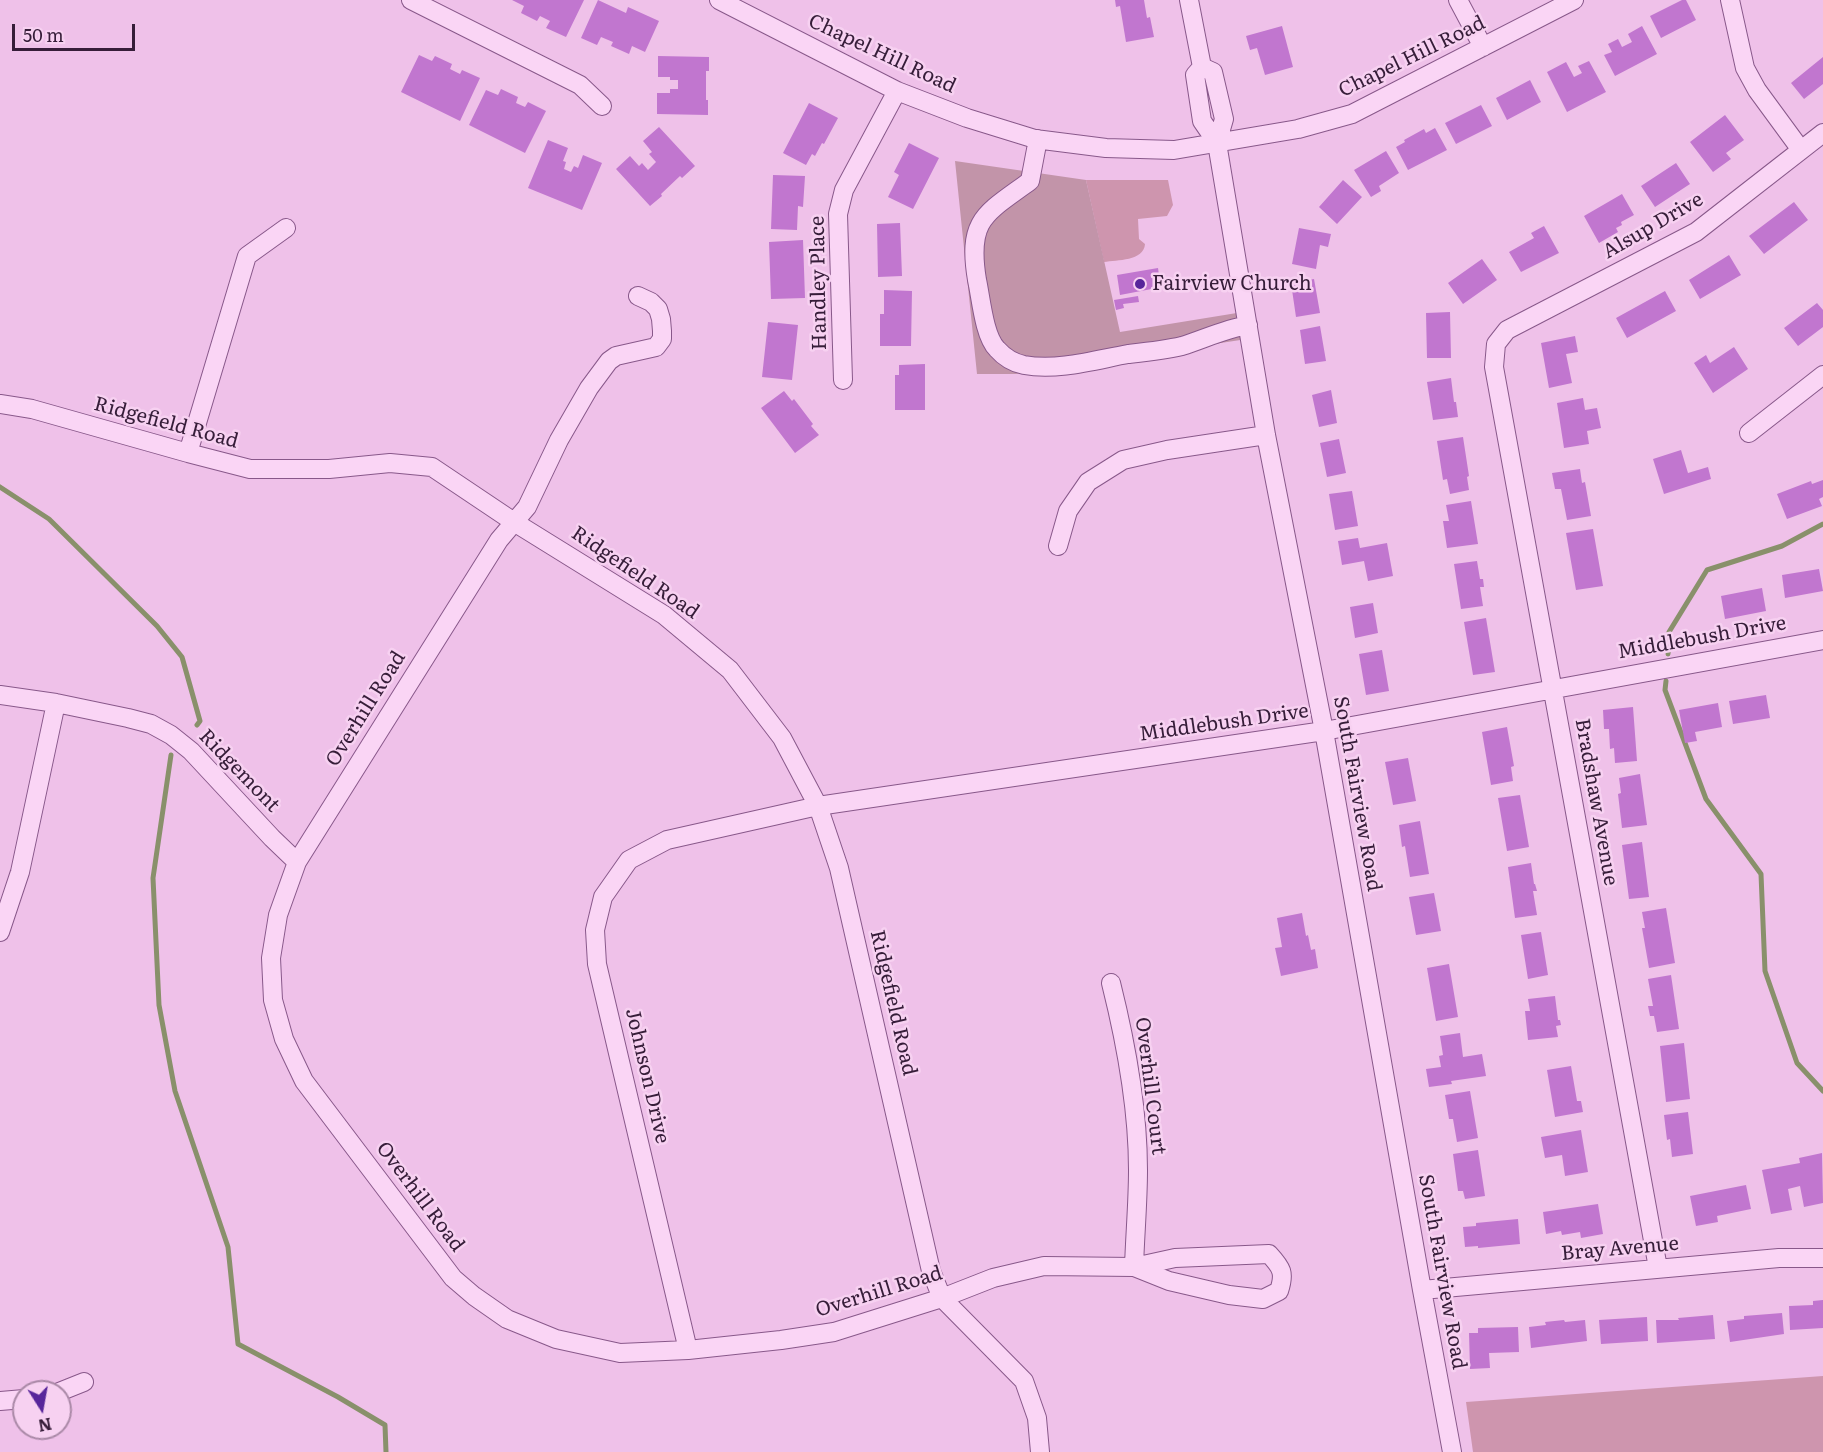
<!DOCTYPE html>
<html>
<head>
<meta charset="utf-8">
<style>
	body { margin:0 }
	#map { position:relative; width:1823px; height:1452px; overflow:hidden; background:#efc1e9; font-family:Literata,serif }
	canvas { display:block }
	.north { position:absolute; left:12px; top:1380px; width:60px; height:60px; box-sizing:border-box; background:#f7d1f1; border:2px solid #aa89a7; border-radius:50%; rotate:169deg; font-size:16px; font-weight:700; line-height:24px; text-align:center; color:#361d39 }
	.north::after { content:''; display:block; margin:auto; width:21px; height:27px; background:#58269b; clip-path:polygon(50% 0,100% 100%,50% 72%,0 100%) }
	.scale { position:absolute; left:12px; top:24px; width:123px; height:27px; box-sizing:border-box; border:3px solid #361d39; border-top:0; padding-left:8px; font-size:18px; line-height:21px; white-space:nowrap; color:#361d39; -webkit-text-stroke:4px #f7d1f1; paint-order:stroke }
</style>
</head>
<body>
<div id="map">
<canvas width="1823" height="1452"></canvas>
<div class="north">N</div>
<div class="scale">50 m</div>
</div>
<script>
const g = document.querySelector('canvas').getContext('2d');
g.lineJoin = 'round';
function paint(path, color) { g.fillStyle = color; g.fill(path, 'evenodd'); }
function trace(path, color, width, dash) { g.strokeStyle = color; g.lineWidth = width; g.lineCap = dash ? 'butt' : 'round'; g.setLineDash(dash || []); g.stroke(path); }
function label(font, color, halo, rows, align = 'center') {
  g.font = font + ' Literata,serif'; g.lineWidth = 5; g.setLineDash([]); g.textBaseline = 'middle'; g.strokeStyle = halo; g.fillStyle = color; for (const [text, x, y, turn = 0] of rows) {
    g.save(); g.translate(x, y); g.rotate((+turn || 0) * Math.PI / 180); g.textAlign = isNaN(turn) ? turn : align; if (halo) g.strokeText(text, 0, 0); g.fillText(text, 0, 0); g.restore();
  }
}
paint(new Path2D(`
	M1086 180H1168L1173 205 1167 216 1138 219 1139 239 1145 244C1144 261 1117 260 1104 262Z
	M1823 1376V1452H1473L1466 1402Z`), '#ce95ae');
paint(new Path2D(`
	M955 161 1086 180 1120 332 1243 312 1247 339 1016 374H977Z`), '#c294a9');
trace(new Path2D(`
	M0 487 49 519 157 626 182 657 200 721 197 725
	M1668 654 1669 632 1707 570 1782 546 1823 524
	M1666 681 1665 690 1706 799 1761 874 1765 971 1797 1063 1823 1091
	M171 755 153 878 159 1005 175 1091 228 1247 238 1344 338 1397 385 1425 386 1452`), '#89906b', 5);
paint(new Path2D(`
	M512 0H584L566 37 546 28 550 21 540 16 537 21 521 13 524 6Z
	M598 0 626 13 628 7 659 21 645 52 632 46 629 54 611 46 613 42 601 37 597 45 581 38Z
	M1115 0H1144L1147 18 1150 17 1154 37 1126 42 1120 6 1116 7Z
	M1682 0H1686L1696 20 1661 38 1650 16Z
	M1282 26 1293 67 1265 75 1257 48 1250 50 1246 36Z
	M1642 26 1657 54 1615 76 1604 55 1612 52 1608 44 1618 39 1622 47 1632 42 1628 34Z
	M419 55 432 61 435 56 452 64 450 69 460 74 462 70 480 78 460 121 401 92Z
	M658 56 709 57V71H706V100H708V115L657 114V93H670V89H678V80H670V77H658Z
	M1823 57V84L1804 99 1791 83Z
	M1589 61 1606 92 1567 112 1547 72 1566 62 1574 77 1582 73 1578 66Z
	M1530 80 1541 102 1507 120 1496 98Z
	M501 89 518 97 516 103 525 107 528 102 546 111 525 153 469 125 486 90 498 95Z
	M809 103 838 118 824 144 822 143 815 156 812 154 806 165 783 153Z
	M1481 105 1492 126 1456 144 1445 123Z
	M1725 115 1744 140 1726 153 1731 159 1713 172 1690 142Z
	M659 127 695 166 682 178 680 176 661 194 662 196 650 206 616 169 630 156 639 166 642 163 648 170 656 162 649 154 652 152 643 141Z
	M1435 128 1447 150 1408 170 1396 147 1405 142 1404 140 1424 129 1426 133Z
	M548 140 568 148 563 161 566 162 564 169 571 172 574 166 578 168 583 155 602 163 582 210 528 188Z
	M909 143 939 158 913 209 888 197 899 175 894 172Z
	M1386 151 1399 173 1379 186 1381 191 1371 197 1354 170Z
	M1676 163 1690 184 1655 207 1641 186Z
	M773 175 805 176 803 207 798 206 797 230 771 229Z
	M1343 180 1362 197 1337 224 1319 207Z
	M1622 194 1634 215 1621 222 1622 225 1616 228 1618 232 1599 243 1584 216Z
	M1794 202 1808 220 1764 254 1749 236Z
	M900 223 902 276 878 277 877 224Z
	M1544 226 1559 253 1521 272 1509 252 1534 238 1531 233Z
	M1299 228 1331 234 1328 247 1320 245 1316 269 1292 264Z
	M803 240 805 298 771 299 769 242Z
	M1729 255 1741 275 1700 299 1689 280Z
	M1482 259 1497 280 1463 304 1448 283Z
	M1158 268 1159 275H1163L1164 280H1160L1162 287 1120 295 1117 275Z
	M1314 279 1320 313 1296 317 1291 283Z
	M884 290 912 291 911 346H880V314H884Z
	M1665 291 1676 311 1627 338 1616 318Z
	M1138 296 1139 302 1123 304 1124 308 1116 310 1114 300Z
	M1817 303 1823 310V327L1798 346 1784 328Z
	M1450 312 1451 358H1427L1426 313Z
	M768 322 798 325 792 380 762 377Z
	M1320 326 1326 361 1305 364 1300 330Z
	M1575 336 1578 352 1566 354 1572 383 1549 388 1541 343Z
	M1734 347 1748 369 1713 393 1694 363 1706 355 1710 363Z
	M925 364V410H895V375H899V365Z
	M1451 378 1454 402H1456L1458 417 1433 420 1427 382Z
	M1331 390 1337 423 1319 427 1312 395Z
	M784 391 792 401 794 399 813 424 811 426 819 435 795 453 761 408Z
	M1583 398 1585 410 1597 408 1601 428 1587 431 1589 444 1564 448 1557 403Z
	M1463 437 1469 476 1467 477 1469 490 1450 494 1447 479 1443 480 1437 441Z
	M1339 439 1346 473 1327 477 1320 443Z
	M1681 450 1688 473 1708 467 1711 479 1664 494 1653 459Z
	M1580 469 1582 483 1585 482 1591 516 1567 520 1561 489H1555L1552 473Z
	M1823 480V497L1819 499 1822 506 1787 519 1777 494 1811 481 1812 484Z
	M1352 491 1358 526 1335 530 1329 494Z
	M1471 501 1478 544 1447 548 1443 521H1449L1446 505Z
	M1593 529 1603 586 1576 590 1566 533Z
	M1358 538 1360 548 1387 543 1393 576 1368 581 1364 561 1342 565 1338 541Z
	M1477 561 1480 579H1483L1484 587H1480L1483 606 1461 609 1454 564Z
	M1819 569 1823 591 1785 598 1782 575Z
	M1762 588 1766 611 1725 619 1721 596Z
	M1373 603 1378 633 1355 638 1350 607Z
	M1486 618 1495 672 1473 675 1464 622Z
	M1382 650 1389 691 1366 695 1359 654Z
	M1766 695 1770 718 1733 724 1729 701Z
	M1718 703 1722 727 1695 732 1697 741 1685 743 1679 710Z
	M1633 707 1637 761 1615 763 1614 748 1610 749 1609 729H1604L1603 710Z
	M1507 727 1514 766 1511 767 1513 781 1491 785 1482 732Z
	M1408 758 1416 801 1393 805 1385 762Z
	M1640 774 1647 825 1622 828 1618 794 1621 793 1619 778Z
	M1520 795 1529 847 1507 851 1498 798Z
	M1420 821 1429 874 1410 877 1405 846 1402 847 1399 825Z
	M1642 842 1649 897 1629 899 1622 845Z
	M1531 863 1534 884H1535L1537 891H1533L1537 915 1515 918 1508 867Z
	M1434 893 1441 931 1416 935 1409 897Z
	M1666 908 1675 963 1649 968 1642 928H1645L1642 912Z
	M1302 913 1306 936 1308 935 1311 950 1315 949 1318 968 1281 976 1275 948 1282 947 1277 918Z
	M1541 932 1548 975 1528 979 1521 935Z
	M1449 964 1458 1017 1436 1021 1427 968Z
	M1671 975 1679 1029 1657 1032 1654 1016H1650L1648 1006H1653L1648 979Z
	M1555 996 1558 1020H1560L1561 1025 1556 1026 1558 1037 1528 1040 1525 1011H1530L1528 999Z
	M1460 1033 1463 1057 1482 1054 1486 1076 1451 1081 1452 1084 1429 1087 1426 1069 1441 1067 1439 1056 1443 1055 1440 1036Z
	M1684 1043 1690 1099 1666 1102 1660 1046Z
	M1571 1066 1577 1101H1581L1583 1112 1555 1117 1547 1070Z
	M1470 1091 1478 1138 1457 1142 1453 1119H1449L1445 1095Z
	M1688 1112 1693 1154 1672 1157 1670 1139 1667 1140 1664 1115Z
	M1581 1130 1588 1172 1565 1176 1562 1155 1545 1158 1541 1137Z
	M1478 1150 1485 1196 1465 1199 1463 1191H1458L1453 1154Z
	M1822 1153 1823 1203 1804 1207 1800 1186 1788 1189 1792 1210 1771 1214 1762 1170 1800 1163 1799 1158Z
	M1746 1185 1751 1209 1717 1216 1718 1222 1696 1226 1690 1196Z
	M1598 1204 1603 1234 1581 1238 1580 1232 1562 1235 1561 1231 1546 1234 1543 1212Z
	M1518 1219 1520 1244 1478 1248V1246L1465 1247 1463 1227 1476 1226V1223Z
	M1823 1300V1328L1790 1330 1789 1306 1813 1305V1301Z
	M1782 1313 1784 1334 1730 1342 1727 1321 1744 1319V1316Z
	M1713 1315 1715 1339 1657 1343 1656 1320H1679L1678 1318Z
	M1647 1317 1648 1341 1601 1344 1599 1320Z
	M1564 1320 1565 1322 1585 1320 1587 1341 1531 1348 1529 1327 1546 1325 1545 1322Z
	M1518 1327 1519 1352 1489 1353 1490 1368 1470 1369 1469 1333H1478V1328Z`), '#c176cf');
const minor = new Path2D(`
	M411 0 580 85 602 106
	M719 0 897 91 967 118 1035 139 1106 148 1174 150 1298 129 1352 114 1574 0
	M1189 0 1202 67
	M1458 0 1483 47
	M1730 0 1745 68 1757 90 1801 150
	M1202 67 1213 72 1224 119 1217 143 1266 435 1324 731 1422 1290 1452 1452
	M1202 67 1195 75 1202 121 1217 143
	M1038 139 1030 181C985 214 967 219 977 280 981 298 984 336 997 349 1004 357 1014 363 1024 365 1058 371 1095 360 1128 354 1146 352 1165 350 1182 346 1204 339 1225 329 1248 325
	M638 296 651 302 658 309 661 319 662 331V339L656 347 616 356 609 361 589 388 559 440 527 507 499 540 297 862 278 915 271 958 273 1000 284 1039 304 1081 453 1278 474 1296 507 1319 556 1339 620 1353 688 1350 781 1340 834 1332 942 1298 993 1278 1044 1266 1134 1267 1175 1258 1269 1254C1282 1268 1285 1273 1279 1291L1263 1299 1229 1295 1169 1281 1134 1267C1135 1235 1138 1202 1138 1170 1138 1108 1126 1043 1111 983
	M843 380 838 214 844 190 897 91
	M0 404 32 409 188 453 250 469H329L390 463 432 467 514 522 664 615 730 670 782 738 818 806 839 868 931 1271 942 1298 1024 1381 1037 1418 1040 1452
	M1749 433 1823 375
	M188 453 247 256 286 228
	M1058 546 1068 511 1088 482 1123 460 1167 450 1266 435
	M0 695 56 703 128 718 151 724 171 735 191 751 272 838 297 862
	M0 932 20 872 56 703
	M1658 1268 1494 367 1496 344 1507 330 1696 232 1823 133
	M1422 1290 1779 1258H1823
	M688 1350 597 964 595 930 603 897 629 860 667 840 818 806 1324 731 1823 640
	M59 1392 84 1382
	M0 1401 24 1399`);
trace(minor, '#88588a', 20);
trace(minor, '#fad5f5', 18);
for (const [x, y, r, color] of [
	[1140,284,6,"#58269b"]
]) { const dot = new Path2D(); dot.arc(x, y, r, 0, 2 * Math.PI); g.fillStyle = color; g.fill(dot); trace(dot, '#f7d1f1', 2); }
label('20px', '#361d39', '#f7d1f1', [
	["Chapel Hill Road",882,54,25],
	["Chapel Hill Road",1412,57,-26],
	["Alsup Drive",1653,226,-30],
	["Handley Place",819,283,-91],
	["Ridgefield Road",166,423,15],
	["Ridgefield Road",635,573,34],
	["Middlebush Drive",1702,638,-10],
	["Overhill Road",366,709,-58],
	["Middlebush Drive",1224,723,-8],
	["Ridgemont",239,771,46],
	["South Fairview Road",1357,794,80],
	["Bradshaw Avenue",1596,802,80],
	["Ridgefield Road",893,1003,77],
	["Johnson Drive",647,1076,77],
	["Overhill Court",1150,1086,83],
	["Overhill Road",420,1197,53],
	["Bray Avenue",1620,1249,-5],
	["South Fairview Road",1442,1272,80],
	["Overhill Road",879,1292,-17]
]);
label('20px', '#361d39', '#f7d1f1', [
	["Fairview Church",1152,284]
], 'left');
</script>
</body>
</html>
